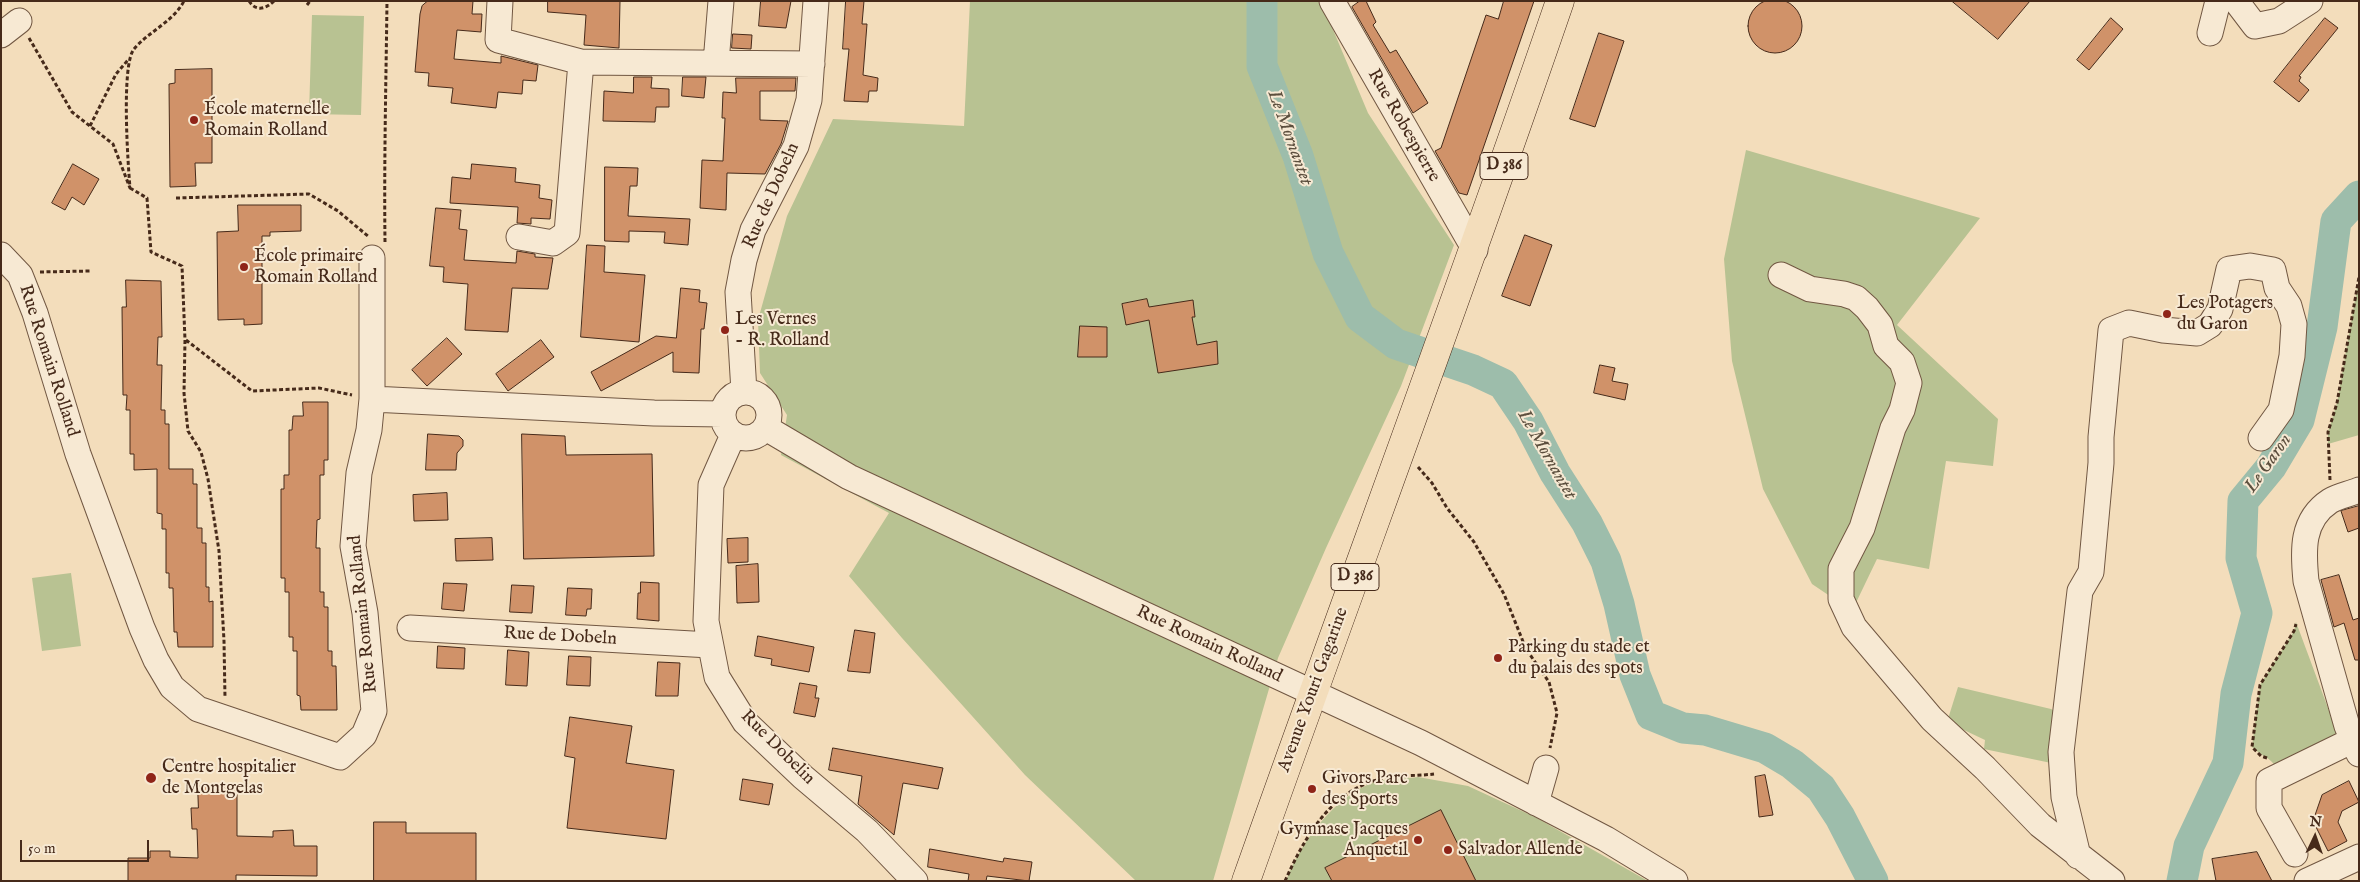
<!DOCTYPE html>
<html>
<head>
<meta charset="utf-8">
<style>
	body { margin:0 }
	#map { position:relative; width:2360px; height:882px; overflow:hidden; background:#f3ddbb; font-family:"IM FELL English",serif }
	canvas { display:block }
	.frame { position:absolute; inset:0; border:2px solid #462a1a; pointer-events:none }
	.north { position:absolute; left:2290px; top:812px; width:50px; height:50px; -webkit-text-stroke:4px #f7e9d3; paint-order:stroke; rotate:3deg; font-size:14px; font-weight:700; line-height:20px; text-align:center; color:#462a1a }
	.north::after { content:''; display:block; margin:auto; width:18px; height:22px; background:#462a1a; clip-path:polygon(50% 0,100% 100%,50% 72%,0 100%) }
	.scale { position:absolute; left:20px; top:840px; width:129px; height:22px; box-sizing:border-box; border:2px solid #462a1a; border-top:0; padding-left:6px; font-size:15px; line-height:18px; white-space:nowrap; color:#462a1a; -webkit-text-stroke:4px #f7e9d3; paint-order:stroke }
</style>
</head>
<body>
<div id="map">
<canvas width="2360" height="882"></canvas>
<div class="frame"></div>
<div class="north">N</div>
<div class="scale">50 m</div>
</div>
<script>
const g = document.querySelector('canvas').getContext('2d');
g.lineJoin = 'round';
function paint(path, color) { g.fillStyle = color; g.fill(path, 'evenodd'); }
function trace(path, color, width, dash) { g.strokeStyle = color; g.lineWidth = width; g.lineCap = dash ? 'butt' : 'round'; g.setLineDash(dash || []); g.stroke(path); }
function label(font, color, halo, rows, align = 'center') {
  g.font = font + ' "IM FELL English",serif'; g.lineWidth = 4; g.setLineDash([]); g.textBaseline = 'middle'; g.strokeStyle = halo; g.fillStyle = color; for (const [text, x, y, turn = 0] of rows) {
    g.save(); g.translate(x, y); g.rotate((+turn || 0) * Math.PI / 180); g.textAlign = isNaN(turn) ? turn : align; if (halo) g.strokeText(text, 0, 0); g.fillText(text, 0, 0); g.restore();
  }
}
paint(new Path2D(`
	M970 1H1321L1368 113 1454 245 1401 386 1326 548 1278 658 1213 881H1136L1025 775 902 638 849 576 889 513 781 455 787 415 760 373 758 320 787 216 833 119 964 126Z
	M312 15 364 16 361 115 309 114Z
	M1746 150 1980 218 1897 325 1998 419 1993 466 1946 461 1929 569 1877 559 1852 611 1812 584 1763 489 1732 361 1724 259Z
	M2359 277V435L2328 444V432L2337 403Z
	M71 573 81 646 42 651 32 578Z
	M2296 622 2338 735 2276 767C2271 758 2260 755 2252 747L2260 685 2294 631Z
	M1958 687 2051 709 2059 713 2056 764 1984 749 1985 740 1947 722Z
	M1418 777 1468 786 1535 817 1648 881H1286C1300 843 1335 795 1375 782 1388 778 1404 779 1418 777Z`), '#b8c292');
trace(new Path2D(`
	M1262 1V66L1298 156 1328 253 1360 317 1396 344 1473 370 1503 384 1528 421 1555 473 1587 523 1606 561 1619 604 1635 675 1651 715 1683 728 1705 730 1765 748 1792 764 1821 788 1840 817 1873 881
	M2182 881 2189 846 2228 763 2236 694 2257 613 2241 558 2243 501 2271 467 2299 420 2322 327 2336 221 2359 196`), '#9dbdab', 31);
const building = new Path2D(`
	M1748 26a27 27 0 1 1 54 0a27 27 0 1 1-54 0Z
	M428 1H473L472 14H482L481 32 457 30 454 59 501 63V56L538 65 536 81 523 80 522 94 498 92 496 108 451 103 453 88 428 86 429 73 415 72 420 14 422 6Z
	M548 1H620L619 48 584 45 586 15 548 12Z
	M761 1H791L786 28 759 26Z
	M846 1H864L862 24H867L863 75 878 78 877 91H869L868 102 844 101 849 49H843Z
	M1360 1H1366L1376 22 1373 25 1390 53 1396 50 1428 103 1413 113 1352 7Z
	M1504 1H1534L1467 195 1459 193 1435 151 1441 148 1486 15 1498 19Z
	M1952 1H2030L1998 39Z
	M2111 18 2123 29 2089 70 2077 60Z
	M2325 18 2338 28 2299 76 2301 77 2299 81 2309 90 2299 102 2274 82Z
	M1599 33 1624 41 1595 127 1570 119Z
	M733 34 752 35 751 49 732 48Z
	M212 69V163H195L196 186 170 187 169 84 175 83V70Z
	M634 77H652L651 88 669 89V107H656L655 122 603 121 604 91 633 93Z
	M683 77H706L704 98 682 96Z
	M736 78H796L795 91H760V120L788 121 781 144 765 174 727 173 726 210 700 208 702 160 723 161 725 118H722L723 92 736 93Z
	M73 164 99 179 84 205 72 197 65 210 52 203Z
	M472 164 516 168 515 182 540 185 539 198 552 200 550 219 531 218V224L517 223 518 207 450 203 452 177 470 179Z
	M605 167 638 168 637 186H630L628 216 690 219 688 245 664 243 665 232 629 231V242L605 241Z
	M238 205H301V231L270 232V236H262V324L244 325V319L218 320 217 232 238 231Z
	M436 208 461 210 459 229 467 230 464 260 516 263 517 251 535 254V257L553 258 548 289 512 288 508 332 465 330 468 284 443 282 444 267 430 266Z
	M1525 235 1552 245 1530 306 1502 296Z
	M587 245 605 246 604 272 645 275 639 342 581 337Z
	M126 280 161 281 162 337H158L157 365H162L161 410H165V424H169V469H193V484H197V528H202V543H206V587H209V602L213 601V647H178L177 632H174L173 588H169V573H166V529H162V514L157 513V469L134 470V454H130V410H126L127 395H123L122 307H126Z
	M681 288 700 290 699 302 707 303 704 329H701L699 373 673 372V352L601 391 591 372 656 336 676 338Z
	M1147 299 1149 307 1193 300 1195 317H1192L1197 345 1217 341 1218 364 1158 373 1149 320 1126 325 1122 304Z
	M1080 326 1107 327V357H1078Z
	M447 338 462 354 427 386 412 370Z
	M541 340 554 357 508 391 496 374Z
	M1600 365 1615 368 1612 381 1628 384 1625 400 1594 393Z
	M303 402H328V460H324V475H320V519L317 520 316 548H320V592H324V607H328V651H332V666H336L337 710H301L300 696 297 695V651H293V637H289V592H285V578H281V489H284V475H289V430H292L293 416H303Z
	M428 434 459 436 463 440V446L457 453 456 470H426Z
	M522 434 565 436 566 455 652 454 654 556 524 559Z
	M447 493 448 520 414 521 413 495Z
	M2359 506V528L2348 532 2341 511Z
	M492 538 493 560 456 561 455 539Z
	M748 538V562L728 563 727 539Z
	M758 564 759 602 737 603 736 566Z
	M2339 575 2353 620 2359 618V660H2355L2344 623 2334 627 2321 580Z
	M641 582 659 583V621L637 619 638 593H640Z
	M444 583 467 584 464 611 442 609Z
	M512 585 534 586 532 613 510 612Z
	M568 588 592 589 591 609H587L586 616 566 615Z
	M855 630 875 633 870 673 848 671Z
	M758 636 814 647 809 672 771 665 772 659 755 656Z
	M438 646 465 648 464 669 437 668Z
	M508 650 529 652 527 686 506 685Z
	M569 656 591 657 590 686 567 685Z
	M658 662 680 663 678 696H656Z
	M800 683 817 686 815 698H819L815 717 794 713Z
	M570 717 632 726 626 763 674 770 666 839 567 828 575 758 565 756Z
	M833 748 943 768 938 789 903 783 894 835 858 804 862 776 829 770Z
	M1765 775 1773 815 1759 817 1755 777Z
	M743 779 773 784 769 805 740 800Z
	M2349 781 2359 802 2342 811 2338 822 2347 841 2328 851 2313 821 2322 795Z
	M198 786 237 787V836L273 837V831L293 830 294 846H317V876L236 875V881H128V858H150V851H170V857L198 858 197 829H192L191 808H198Z
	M1441 810 1476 881H1332L1325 868Z
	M374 822H406V833H476V881H374Z
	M930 849 1003 862 1004 858 1032 862 1029 881 987 876 986 881H968L969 874 928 867Z
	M2257 852 2272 881H2216L2212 859Z`);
paint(building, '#d09269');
trace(building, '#462a1a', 1);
const minor = new Path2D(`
	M500 1 498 40 581 62 567 233 553 243 519 237
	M1332 1 1475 250
	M2236 1 2255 26 2279 21 2310 1
	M2210 33 2218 1
	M1 35 19 21
	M581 62 812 64
	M716 63 721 1
	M1 255 20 275 35 313 78 454 142 628 156 660 172 687 198 709 340 757 364 735 374 711 365 613 353 546 359 473 369 430 372 399 654 413 723 414
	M1781 275 1810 289 1844 294 1856 298 1867 308 1880 325 1886 346 1902 362 1909 383 1902 410 1893 428 1862 528 1841 569V599L1854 627 1932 719 1985 768 2040 825 2112 881
	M723 415a23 23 0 1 1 46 0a23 23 0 1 1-46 0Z
	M744 392 738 292 744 260 753 230 796 146 809 100 816 1
	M372 399V258
	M766 428 849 477 1421 743 1606 839 1675 881
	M733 435 711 485 706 621 717 677 745 722 803 777 867 831 915 881
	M2359 490C2350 494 2338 496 2330 501 2301 520 2303 551 2306 581L2347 726 2359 754
	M410 628 710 645
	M1536 803 1546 768
	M2295 854 2269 808V781L2353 740
	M2078 856 2064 797 2061 752 2080 591 2091 572 2101 463V437L2111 330 2129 323 2163 330 2197 333 2210 325 2220 309 2229 269 2250 266 2273 270 2277 288 2289 306 2294 324 2292 356 2281 410 2261 438
	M2307 881 2359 857`);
const major = new Path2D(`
	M1246 881C1350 587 1459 296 1560 1`);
trace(minor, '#715742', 27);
trace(major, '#462a1a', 29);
trace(new Path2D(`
	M249 1C256 12 266 9 274 1
	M307 5 310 1
	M29 38 72 112 113 144 130 188C128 164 121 65 134 49 148 32 173 22 184 1
	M90 126 116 74 128 60
	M130 188 147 198 151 252 182 266 185 340 184 393 188 431 201 452 208 479 219 551 224 641 225 698
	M176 198 309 194 338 211 369 237
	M385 242C384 162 386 82 387 1
	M40 272 90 271
	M186 340 252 391 319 388 352 395
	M1418 467 1432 483 1447 508 1474 542 1504 594 1526 649 1549 682 1557 713 1550 748
	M2330 480 2328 432 2337 403 2359 277
	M2267 758 2261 756 2252 747 2260 685 2294 631 2296 624
	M1285 881C1305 837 1330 791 1381 779 1398 775 1417 776 1434 774`), '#462a1a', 3, [4, 2.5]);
trace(minor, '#f7e9d3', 25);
trace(major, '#f3ddbb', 28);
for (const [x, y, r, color] of [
	[194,120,5,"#8f2418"],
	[244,267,5,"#8f2418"],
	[2167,314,5,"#8f2418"],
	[725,330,5,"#8f2418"],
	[1498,658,5,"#8f2418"],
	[151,778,6,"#8f2418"],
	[1312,789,5,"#8f2418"],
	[1418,840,5,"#8f2418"],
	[1448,850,5,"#8f2418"]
]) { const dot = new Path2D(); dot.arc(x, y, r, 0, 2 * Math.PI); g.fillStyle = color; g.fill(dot); trace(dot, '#f7e9d3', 2); }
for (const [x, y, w] of [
	[1504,166,48],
	[1355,577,48]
]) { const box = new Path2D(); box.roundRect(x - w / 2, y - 13.5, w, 27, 4); g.fillStyle = '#f7e9d3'; g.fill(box); trace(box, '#462a1a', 1); }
label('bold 16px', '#462a1a', null, [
	["D 386",1504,166],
	["D 386",1355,577]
]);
label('18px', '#462a1a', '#f7e9d3', [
	["École maternelle",204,110],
	["Romain Rolland",204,131],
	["École primaire",254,257],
	["Romain Rolland",254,278],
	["Les Potagers",2177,304],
	["du Garon",2177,325],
	["Les Vernes",735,320],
	["- R. Rolland",735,341],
	["Parking du stade et",1508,648],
	["du palais des spots",1508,669],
	["Centre hospitalier",162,768],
	["de Montgelas",162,789],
	["Givors Parc",1322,779],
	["des Sports",1322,800],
	["Gymnase Jacques",1408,830,"right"],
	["Anquetil",1408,851,"right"],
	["Salvador Allende",1458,850]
], 'left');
label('18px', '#462a1a', '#f7e9d3', [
	["Rue Robespierre",1403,126,60],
	["Rue de Dobeln",772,196,-66],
	["Rue Romain Rolland",48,361,72],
	["Rue Romain Rolland",364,614,-96],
	["Rue de Dobeln",560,637,3],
	["Rue Romain Rolland",1209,645,25],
	["Avenue Youri Gagarine",1314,690,-70],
	["Rue Dobelin",777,748,45]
]);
label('italic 19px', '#5c4f3e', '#f7e9d3', [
	["Le Mornantet",1289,138,70],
	["Le Mornantet",1546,455,60],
	["Le Garon",2269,464,-55]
]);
</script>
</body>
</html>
